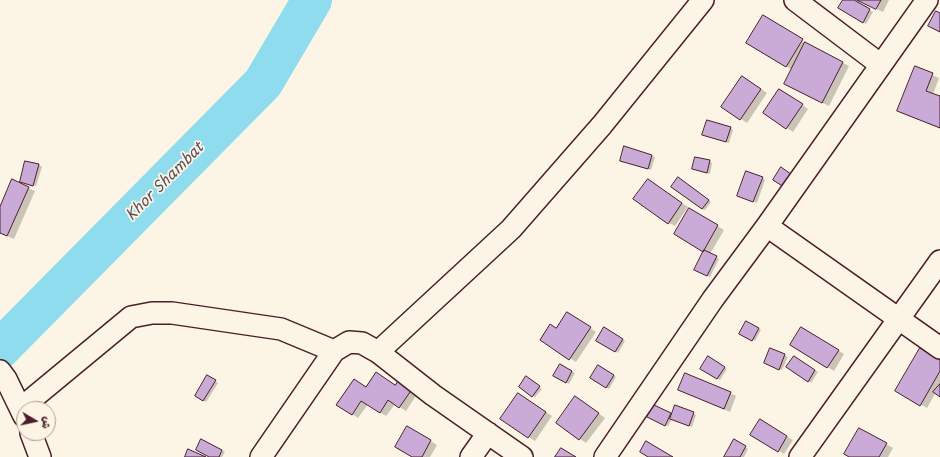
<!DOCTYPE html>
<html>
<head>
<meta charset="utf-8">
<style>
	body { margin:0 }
	#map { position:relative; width:940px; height:457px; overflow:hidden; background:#fcf5e5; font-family:"Playpen Sans","Playpen Sans Arabic",sans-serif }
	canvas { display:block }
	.north { position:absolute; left:16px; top:401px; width:40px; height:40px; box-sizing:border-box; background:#fcf5e5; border:1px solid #b59f9b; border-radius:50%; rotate:99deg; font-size:11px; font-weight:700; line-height:16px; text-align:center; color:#4a1f2b }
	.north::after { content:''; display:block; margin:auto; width:14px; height:18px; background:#4a1f2b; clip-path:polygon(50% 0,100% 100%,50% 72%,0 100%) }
</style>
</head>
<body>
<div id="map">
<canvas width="940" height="457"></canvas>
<div class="north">ش</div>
</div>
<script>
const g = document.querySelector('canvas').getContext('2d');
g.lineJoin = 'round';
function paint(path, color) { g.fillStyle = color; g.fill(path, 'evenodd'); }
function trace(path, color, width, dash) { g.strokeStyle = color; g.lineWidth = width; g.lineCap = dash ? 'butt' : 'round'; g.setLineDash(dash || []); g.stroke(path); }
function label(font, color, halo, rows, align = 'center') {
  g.font = font + ' "Playpen Sans",sans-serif'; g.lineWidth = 3.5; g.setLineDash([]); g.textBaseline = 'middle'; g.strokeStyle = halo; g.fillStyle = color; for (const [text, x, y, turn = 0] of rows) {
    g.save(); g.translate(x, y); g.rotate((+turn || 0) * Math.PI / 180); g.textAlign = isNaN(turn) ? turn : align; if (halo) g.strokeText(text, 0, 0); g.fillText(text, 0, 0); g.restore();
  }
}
paint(new Path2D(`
	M844 0H852L873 12 866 24 840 8Z
	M857 0H889L883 12Z
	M763 16 808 45 849 66 829 106 791 87 792 70 747 42Z
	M915 67 939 78 933 94 940 97V128L898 111Z
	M749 81 767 93 747 123 723 107Z
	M785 93 808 109 793 132 787 128Z
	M730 128 733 130 729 143 703 135Z
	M625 148 655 157 651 170 621 161Z
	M709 161 712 163 710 174 693 169Z
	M39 165 42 167 36 186 24 183Z
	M762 178 765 180 757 203 741 197Z
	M681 180 711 202 705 210 702 209Z
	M654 184 688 207 675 226 669 223Z
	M28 188 35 191 14 239 0 233V209Z
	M690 210 724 230 710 254 719 259 710 277 696 270 705 252 675 234Z
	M573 317 596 332 576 362 541 339Z
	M746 322 761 330 755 341 740 333Z
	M604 328 625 341 618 353 597 340Z
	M802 328 844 354 834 371 792 345Z
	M771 349 788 357 782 370 768 365Z
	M794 357 818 372 811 383 808 381Z
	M709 358 727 369 720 380 702 369Z
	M940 361V396L936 392 927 408 897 391Z
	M560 365 575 373 569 384 555 376Z
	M598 366 616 377 609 389 591 378Z
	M208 376 218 383 206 402 196 396Z
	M529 379 542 389 535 397 533 396Z
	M424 383 406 411 395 404 386 416 368 404 358 418 352 414 367 388Z
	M679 390 730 393 736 396 730 412Z
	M525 398 552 416 535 441 502 419Z
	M581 401 605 418 586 443 557 423Z
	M654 406 673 415 693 413 696 415 692 427 672 419 668 426 652 419Z
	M766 424 793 440 784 454 752 434Z
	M407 427 437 445 430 457H414Z
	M859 429 893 448 888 457H851Z
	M202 440 225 452 222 457H211Z
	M734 440 748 449 744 457H725Z`), '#0003');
trace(new Path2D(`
	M0 349 263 83 312 0`), '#8edced', 40);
const building = new Path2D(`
	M843 0H854L870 9 863 23 838 8Z
	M857 0H881L876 9Z
	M936 11 940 13V32L928 26Z
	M763 15 803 39 786 67 746 43Z
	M805 42 843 62 822 103 784 84Z
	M915 66 933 73 926 91 940 96V128L897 111Z
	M742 76 761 89 740 120 721 107Z
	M779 89 803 104 786 129 763 113Z
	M707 120 731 127 726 142 702 135Z
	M624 146 652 155 648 169 620 161Z
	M695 157 710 160 707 173 692 169Z
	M25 161 39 164 33 186 20 182Z
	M781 167 795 177 787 189 773 180Z
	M746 171 763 177 753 202 737 196Z
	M678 177 709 200 702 209 671 187Z
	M12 179 29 187 7 236 0 233V207Z
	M648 179 682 203 668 224 633 199Z
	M689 208 718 225 703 252 674 234Z
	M704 250 717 256 707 276 694 270Z
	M567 312 591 327 569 360 540 340 550 324 556 328Z
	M746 321 759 328 752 341 739 334Z
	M604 327 623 339 615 352 596 341Z
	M801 327 839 350 827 368 790 345Z
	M770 348 785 354 779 370 764 363Z
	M920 348 940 360V371L920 406 895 391Z
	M708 356 725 367 717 379 700 369Z
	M794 356 815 370 808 382 786 367Z
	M560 364 572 371 566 383 553 376Z
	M598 365 614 375 606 388 590 378Z
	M405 370 419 379 399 408 388 400 380 413 361 401 352 415 336 405 354 379 366 387 376 372 395 385Z
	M685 373 731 392 724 409 678 390Z
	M207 375 216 380 203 401 195 396Z
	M526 376 540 386 532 397 519 387Z
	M940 384V397L933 392Z
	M518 393 546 412 528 438 500 419Z
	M575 396 599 413 579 440 556 423Z
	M654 405 671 413 665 426 647 417Z
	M675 405 694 412 689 426 670 419Z
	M760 419 787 436 778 452 750 435Z
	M407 426 431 440 422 457H412L395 447Z
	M859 428 887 443 879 457H849L844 454Z
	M201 439 222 450 219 457H209L196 450Z
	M734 439 746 446 740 457H724Z
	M646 441 673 457H648L640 452Z
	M561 448 576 457H555Z
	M188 449 206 457H185Z`);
paint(building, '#caabd7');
trace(building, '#4a1f2b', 1);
const street = new Path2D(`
	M795 0 881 65
	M767 226 940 348
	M378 352 511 229 602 125 703 0
	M0 371 6 379 24 416
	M21 408 131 317 152 313H172L281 329 334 351
	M31 433 40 457
	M261 457 334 351 349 342 362 343 378 352 433 395 522 457
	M471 457 488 433
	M605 457 713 299 767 226 927 0
	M800 457 940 261`);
trace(street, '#4a1f2b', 24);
trace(street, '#fcf5e5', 21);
label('italic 15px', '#5b4e5c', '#fcf5e5', [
	["Khor Shambat",165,182,-45]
]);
</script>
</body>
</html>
